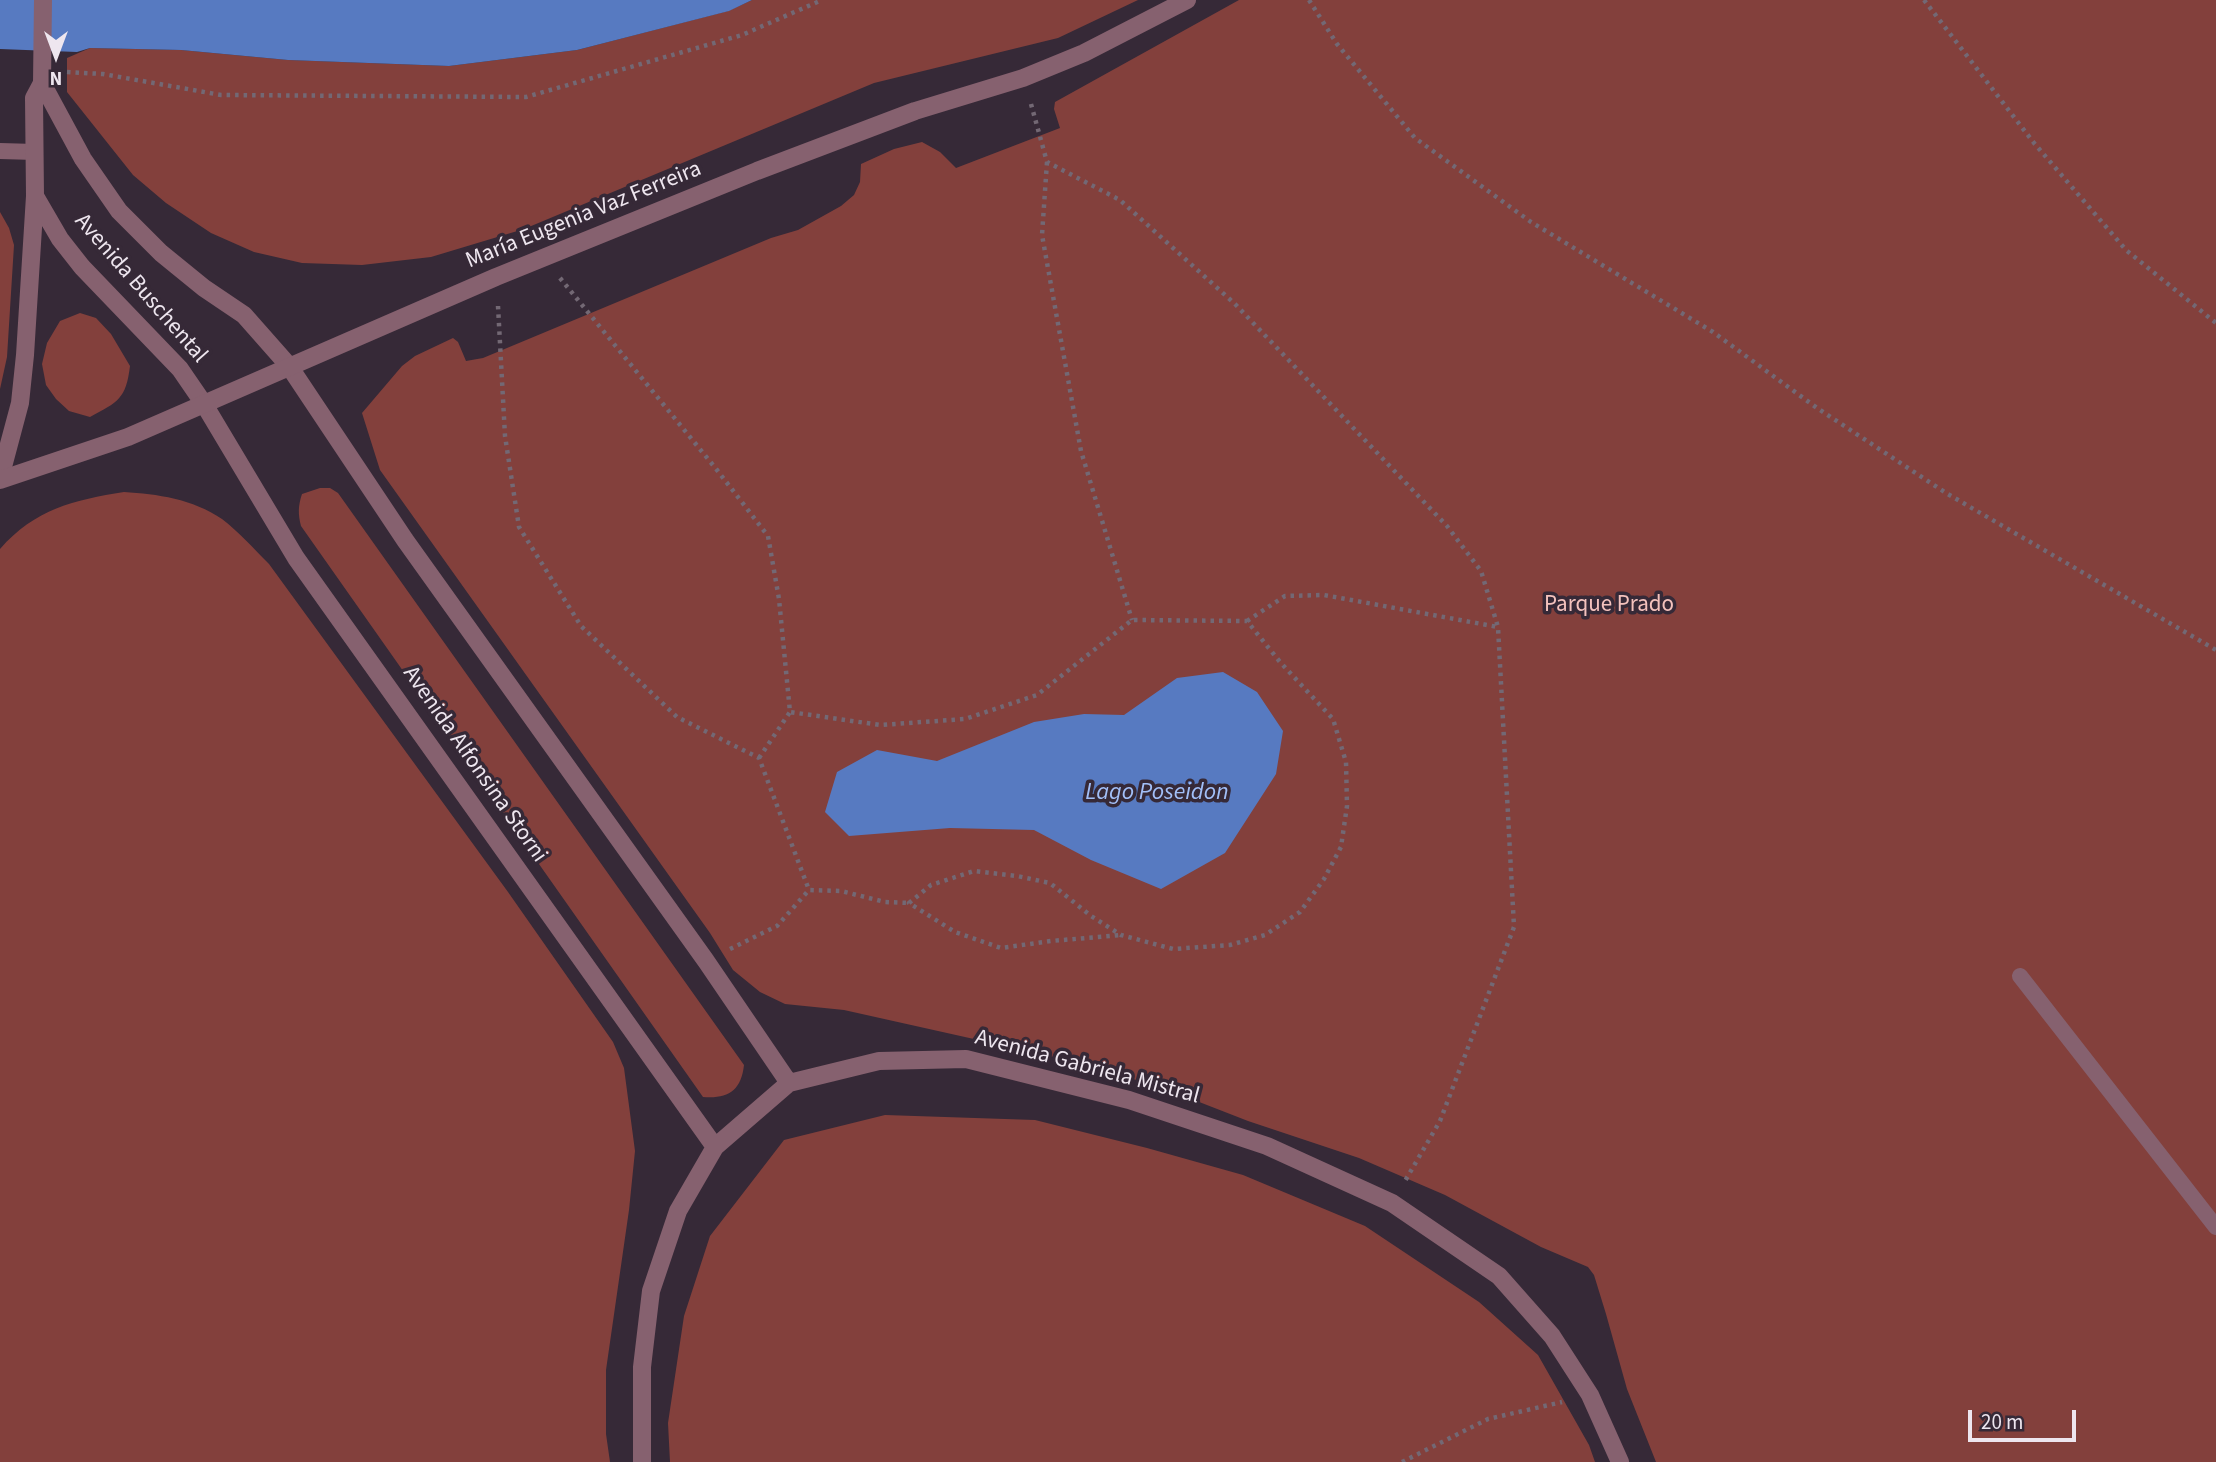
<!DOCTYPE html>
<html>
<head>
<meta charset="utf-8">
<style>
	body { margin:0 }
	#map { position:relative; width:2216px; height:1462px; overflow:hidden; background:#362937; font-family:"Source Sans 3",sans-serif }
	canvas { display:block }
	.north { position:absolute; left:21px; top:21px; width:70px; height:70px; -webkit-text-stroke:5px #362937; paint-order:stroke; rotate:180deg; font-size:19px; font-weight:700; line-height:28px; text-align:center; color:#eee6ef }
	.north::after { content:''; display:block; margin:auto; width:24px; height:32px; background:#eee6ef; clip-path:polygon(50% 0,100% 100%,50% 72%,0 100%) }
	.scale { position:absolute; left:1968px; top:1410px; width:108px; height:32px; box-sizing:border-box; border:4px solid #eee6ef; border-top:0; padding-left:9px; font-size:21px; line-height:24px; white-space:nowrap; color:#eee6ef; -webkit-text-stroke:5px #362937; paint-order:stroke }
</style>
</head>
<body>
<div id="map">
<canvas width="2216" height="1462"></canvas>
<div class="north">N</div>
<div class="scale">20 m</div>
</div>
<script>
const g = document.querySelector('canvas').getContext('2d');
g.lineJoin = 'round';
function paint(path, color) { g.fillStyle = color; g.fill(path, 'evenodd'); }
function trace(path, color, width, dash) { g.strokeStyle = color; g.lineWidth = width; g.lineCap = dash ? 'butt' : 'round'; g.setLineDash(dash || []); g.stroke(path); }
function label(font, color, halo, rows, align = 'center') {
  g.font = font + ' "Source Sans 3",sans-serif'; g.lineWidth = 7; g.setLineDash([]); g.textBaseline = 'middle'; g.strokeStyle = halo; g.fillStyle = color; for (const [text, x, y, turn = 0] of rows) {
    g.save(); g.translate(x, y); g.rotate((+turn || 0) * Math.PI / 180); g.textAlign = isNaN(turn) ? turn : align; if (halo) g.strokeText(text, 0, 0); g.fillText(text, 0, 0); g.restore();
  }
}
paint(new Path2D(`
	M752 0H1138L1058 38 874 83 524 229 431 257 362 265 302 263 254 252 211 233 166 203 133 175 67 92V58L90 48 181 50 288 60 449 66 577 50 728 11Z
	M1239 0H2216V1462H1656L1627 1389 1606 1314 1594 1275 1588 1267 1541 1247 1445 1195 1359 1158 1248 1121 1171 1091 1092 1066 1041 1054 844 1010 785 1004 760 992 733 970 710 933 380 470 362 413 402 366 415 356 453 338 458 342 466 361 483 358 771 238 798 230 841 206 854 195 860 182 861 164 894 149 922 142 940 152 956 168 1060 128 1054 109 1055 102Z
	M0 212 9 228 14 245 7 357 0 389Z
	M80 313 96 318 111 334 130 366C126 399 118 402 90 417L69 411 56 399 46 385 42 364 47 343 60 321Z
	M320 488H330L338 493 744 1065C741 1091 728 1099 703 1097L301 526C298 514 298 506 302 494Z
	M124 492C157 494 193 499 222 519 239 532 254 549 269 564L508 892 613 1042 624 1068 635 1151 629 1210 606 1370V1434L610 1462H0V549C35 509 74 500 124 492Z
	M885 1115 1035 1120 1147 1148 1243 1175 1365 1226 1479 1302 1538 1355 1589 1445 1595 1462H670L668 1423 684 1316 710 1236 784 1140Z`), '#83403c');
paint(new Path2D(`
	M0 0H752L729 11 577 50 449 66 288 60 181 50 90 48 77 52 0 49Z
	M1223 672 1257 692 1283 731 1276 774 1225 853 1161 889 1091 860 1034 830 950 828 849 836 825 812 837 772 877 750 937 761 1034 722 1084 714 1124 715 1177 678Z`), '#577ac1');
trace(new Path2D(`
	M1309 0 1337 44 1415 138 1531 222 1713 332 1817 408 1946 493 2216 650
	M1924 0 2034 143 2126 250 2216 323
	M67 72 103 74 221 95 526 97 742 35 822 0
	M1031 104 1047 162 1120 200 1235 304 1447 526 1481 571 1498 627 1514 927 1440 1121 1405 1181
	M1047 162 1042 235 1081 451 1132 620
	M560 278 717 470 768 536 779 599 790 712 880 725 965 719 1037 695 1132 620 1247 621 1280 662 1333 719 1346 762 1347 806 1341 847 1324 879 1300 912 1265 935 1230 945 1173 949 1121 935 1091 916 1050 883 1017 876 974 871 931 885 909 903 955 932 1001 948 1051 941 1121 935
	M498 306 505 436 519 527 581 626 677 717 759 758 809 890 841 891 885 902 909 903
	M1247 621 1285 596 1324 595 1498 627
	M759 758 790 712
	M730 949 777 926 809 890
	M1402 1462 1488 1419 1562 1402`), '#736874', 4.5, [3.5, 5]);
trace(new Path2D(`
	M0 151 35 152
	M2020 976 2216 1227`), '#86616f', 16);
trace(new Path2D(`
	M42 83 83 159 119 211 161 253 204 288 244 315 289 366 405 540 706 961 789 1083
	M35 196 60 239 82 267 180 369 204 404 296 558 715 1147
	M0 478 20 403 25 355 35 196 34 98 42 83 43 0
	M642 1462V1367L651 1291 678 1211 715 1147 789 1083 879 1061 966 1059 1129 1100 1267 1146 1392 1203 1499 1276 1552 1336 1590 1395 1620 1462`), '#86616f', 18);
trace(new Path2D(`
	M0 480 128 437 496 277 757 171 915 111 1023 78 1084 53 1187 0`), '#86616f', 18);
label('23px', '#eee6ef', '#362937', [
	["María Eugenia Vaz Ferreira",584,216,-22],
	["Avenida Buschental",140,289,49],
	["Avenida Alfonsina Storni",474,765,55],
	["Avenida Gabriela Mistral",1087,1068,15]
]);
label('23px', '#f4c2bd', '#362937', [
	["Parque Prado",1609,606]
]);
label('italic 24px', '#a2bff8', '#362937', [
	["Lago Poseidon",1157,794]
]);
</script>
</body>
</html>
